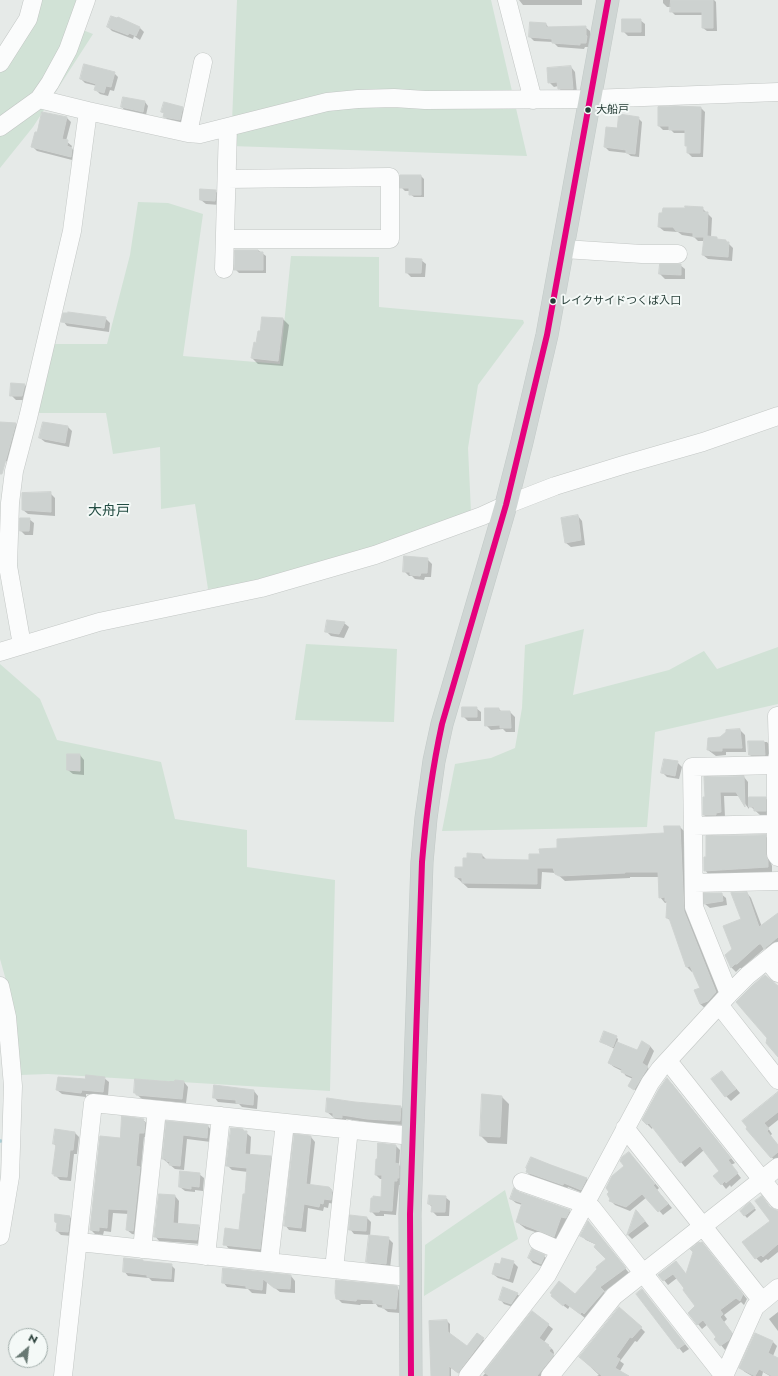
<!DOCTYPE html>
<html>
<head>
<meta charset="utf-8">
<style>
	body { margin:0 }
	#map { position:relative; width:778px; height:1376px; overflow:hidden; background:#e6eae8; font-family:Jost,sans-serif }
	canvas { display:block }
	.north { position:absolute; left:8px; top:1328px; width:40px; height:40px; box-sizing:border-box; background:#f4f9f7; border:1px solid #a1adaa; border-radius:50%; rotate:28deg; font-size:11px; font-weight:700; line-height:16px; text-align:center; color:#253c36 }
	.north::after { content:''; display:block; margin:auto; width:14px; height:18px; background:#697974; clip-path:polygon(50% 0,100% 100%,50% 72%,0 100%) }
</style>
</head>
<body>
<div id="map">
<canvas width="778" height="1376"></canvas>
<div class="north">N</div>
</div>
<script>
const g = document.querySelector('canvas').getContext('2d');
g.lineJoin = 'round';
function paint(path, color) { g.fillStyle = color; g.fill(path, 'evenodd'); }
function trace(path, color, width, dash) { g.strokeStyle = color; g.lineWidth = width; g.lineCap = dash ? 'butt' : 'round'; g.setLineDash(dash || []); g.stroke(path); }
function label(font, color, halo, rows, align = 'center') {
  g.font = font + ' Jost,"Noto Sans JP",sans-serif'; g.lineWidth = 4; g.setLineDash([]); g.textBaseline = 'middle'; g.strokeStyle = halo; g.fillStyle = color; for (const [text, x, y, turn = 0] of rows) {
    g.save(); g.translate(x, y); g.rotate((+turn || 0) * Math.PI / 180); g.textAlign = isNaN(turn) ? turn : align; if (halo) g.strokeText(text, 0, 0); g.fillText(text, 0, 0); g.restore();
  }
}
paint(new Path2D(`
	M40 0H79L70 25 93 34 33 127 0 168V73L29 26Z
	M237 0H491L527 156 231 146Z
	M138 202 168 203 203 214 183 356 280 364 291 256 379 257V307L523 320 524 323 478 385 468 448 471 512 332 561 258 584 208 589 195 504 161 509 160 447 113 454 106 413H35L53 344H107L130 255Z
	M584 629 573 695 669 670 704 651 717 669 778 647V704L655 732 647 827 442 831 455 764 491 758 515 748 522 708 525 645Z
	M306 644 397 649 394 722 295 720Z
	M0 664 40 699 57 740 161 762 175 819 247 830V867L335 880 330 1091 48 1074 20 1075 13 1005 0 959Z
	M505 1190 518 1239 424 1296 425 1245Z`), '#d1e2d6');
paint(new Path2D(`
	M519 0H582V5H523Z
	M663 0H714L716 2 717 31H707L703 28V15H675L671 11V7H667L663 3Z
	M640 20 645 24V36H628L623 31Z
	M546 24 549 28 585 27 590 31V47H585L584 49 558 47 553 42 534 41 530 37Z
	M108 27 140 28 144 32 140 40 134 36 133 39 112 31Z
	M571 67 575 72 577 93H563L559 88 558 86 554 87 549 82Z
	M114 73 118 77 114 91 110 90 108 96 100 94 96 90 97 86 85 83 81 79Z
	M145 102 148 106 146 115 125 111 122 107Z
	M182 108 187 112 184 124 169 121 164 116 165 114 163 112Z
	M701 108 705 112 703 157H692L688 153 686 133H674L671 130H663L659 126Z
	M66 117 71 122 66 141 72 146 71 148 77 153 76 161 37 151 32 146 38 134Z
	M638 118 642 122 639 157 631 156 627 153 609 151 605 147 618 130Z
	M421 176 424 179V197H414L410 194V191H405L402 188Z
	M215 191 220 195V205L206 204 201 200Z
	M702 208 712 218 711 237 716 238 719 241H726L733 248 732 261 708 259 703 255 704 241H698L694 237 682 235 678 232 664 231 659 227Z
	M258 250 266 256V273H239L235 269Z
	M421 260 426 264 425 277H411L407 273Z
	M661 265H680L685 269V279H665L660 274Z
	M105 318 110 323 109 332 67 326 63 321Z
	M283 319 289 325 283 366 258 364 252 358 261 332Z
	M25 385 29 389 27 400H16L11 395Z
	M0 423 16 424 20 428 11 463 3 460 0 461Z
	M68 427 72 431 69 447 45 442 40 438Z
	M50 493 55 498V516L28 514 23 510Z
	M578 516 582 521 585 545 571 547 566 543 565 531Z
	M29 519 34 523 33 535H25L21 531Z
	M427 559 432 564 431 577H425L424 580 415 579 412 576H409L404 571Z
	M344 623 349 627 344 638 331 636 326 631Z
	M476 708 481 712V721H468L463 716Z
	M499 709 502 712H510L515 717V732H506L503 729 491 730 486 725Z
	M740 730 745 735 746 752H726V755L716 756 708 750 720 738Z
	M749 742H767L771 747V759H754L750 755Z
	M80 755 84 760V775L73 774 68 770Z
	M677 762 682 767 679 779 667 777 663 773Z
	M744 777 748 782V798H765L770 802V815H760L749 805V809L739 796H724L725 817 709 819 704 815V798Z
	M680 827 685 832 721 998 706 1009 700 1004 701 989 694 972H692L687 967 671 921 667 918 668 902 665 903 660 897 659 877H630V878L565 881 556 873 542 872 541 889 468 888 456 877 464 868 482 855 487 860 530 861 541 855 665 834Z
	M765 836 770 840V859L772 866V872L709 875 705 870Z
	M747 893 751 898 762 927 778 914V947L769 952 765 948 764 949 742 968H740L736 972 731 967 733 949 743 919Z
	M721 894 726 898 727 905 710 908 705 904Z
	M616 1037 618 1039 617 1043 638 1052 650 1046 654 1051 647 1067 652 1072 639 1093 629 1085 633 1079 626 1076 622 1071 614 1067 609 1063 615 1049 601 1042Z
	M722 1072 740 1093 731 1101 726 1096Z
	M104 1078 109 1082 108 1096 86 1094V1097L62 1094 57 1090Z
	M136 1080 184 1082 188 1087 186 1103 142 1099 135 1093Z
	M672 1084 735 1163 731 1165 741 1178 731 1187 730 1185 726 1189 722 1184 721 1171 704 1150 685 1167 653 1127 652 1129 647 1124Z
	M254 1091 258 1096 257 1109 242 1107 239 1104 218 1102 214 1097Z
	M778 1094V1120L768 1128 772 1134 770 1136 778 1145V1160L776 1162 747 1129Z
	M502 1097 509 1104 507 1144 488 1143 481 1136Z
	M401 1107 405 1112 404 1125 373 1123 346 1119V1122L338 1121 327 1112Z
	M143 1120 148 1124V1137H144L141 1168 144 1172 138 1235 132 1234 127 1230 129 1214 113 1213 111 1232 104 1231 103 1235 95 1234 91 1230 121 1139Z
	M167 1122 208 1126 212 1131 211 1142 187 1139 184 1170 175 1169 163 1159Z
	M243 1130 251 1137 250 1155 270 1157 275 1161 264 1253 229 1249 225 1244 240 1231 246 1196 248 1172 232 1170 227 1165Z
	M75 1133 79 1137 77 1154H74L71 1181 60 1180 54 1174 56 1146 54 1144Z
	M295 1135 311 1137 315 1142 310 1186 331 1190 336 1195 335 1204 329 1203 328 1208 324 1207 323 1211 308 1208 306 1232 289 1230 285 1225Z
	M396 1146 400 1150 399 1165 403 1169 401 1185H399L396 1215 384 1214V1216H376L371 1211 382 1198 383 1179H380L376 1175Z
	M629 1153 659 1188 657 1190 672 1208 663 1215 647 1197 630 1211 615 1205 611 1201Z
	M532 1158 587 1179 591 1183 585 1194 568 1187 567 1189 532 1177 527 1172Z
	M199 1174 204 1178 203 1191 195 1190V1192L185 1191 180 1187Z
	M518 1193 569 1211 574 1215 570 1222 566 1221 559 1240 526 1229 517 1222 522 1205 516 1203 511 1199Z
	M159 1195 175 1196 179 1201 178 1224 198 1226 203 1230 201 1244 159 1241 155 1236Z
	M445 1197 450 1201 449 1216H437L432 1211V1207L429 1204Z
	M752 1205 756 1210 747 1218 741 1211Z
	M771 1209 778 1213V1252L768 1260 766 1259 761 1263 756 1258 771 1221Z
	M637 1211 649 1226 632 1239 628 1235Z
	M351 1216 367 1218 371 1222 370 1237 388 1238 393 1243 390 1268 372 1266 367 1262 370 1235 354 1234 350 1229Z
	M70 1217 74 1222 72 1236 61 1235 57 1231 58 1224 56 1222Z
	M592 1227 629 1273 604 1292 608 1296 585 1318 570 1306 568 1309 556 1300 576 1295 607 1260 597 1245 586 1240 581 1235Z
	M706 1248 747 1299 744 1305 741 1302 724 1315 727 1319 724 1322 736 1338 733 1344 725 1350 716 1339 717 1336 708 1324 702 1329 689 1313 696 1306 677 1278 668 1285 660 1275 675 1262 687 1275Z
	M544 1256 549 1261 546 1268 533 1263 529 1258Z
	M513 1262 518 1267 513 1283 498 1278 493 1274 501 1266Z
	M171 1265 175 1269 174 1282 152 1281 149 1278 128 1276 124 1271Z
	M291 1276 295 1281V1293L280 1292 267 1282 266 1294 252 1293 248 1289 227 1287 223 1282Z
	M396 1287 401 1292 400 1313 388 1312 383 1308 378 1307 376 1304H361L360 1305 342 1303 337 1298Z
	M504 1289 517 1294 522 1298 516 1308 504 1304 500 1299Z
	M642 1290 689 1349 683 1353 637 1294Z
	M533 1312 553 1329 544 1342 553 1350 554 1353 553 1355 557 1360 544 1376H483Z
	M778 1312V1331L769 1319Z
	M447 1321 450 1324V1335L467 1347 477 1334 486 1342 461 1375 451 1368V1376H432Z
	M641 1328 645 1332 637 1342 635 1341 620 1361 624 1364 620 1371 627 1376H597L599 1375 580 1357Z
	M773 1342 777 1346 773 1356 778 1359V1376H770L763 1372 762 1376H752L745 1372 740 1368Z`), '#0003');
trace(new Path2D(`
	M0 1141H1`), '#aaced4', 3.5);
const building = new Path2D(`
	M671 0H713V28H702V12H670Z
	M111 16 117 18 118 17 140 27 136 36 129 33 128 35 107 27Z
	M622 19H641V32H622Z
	M530 22 546 23V27L586 26V35L587 36 586 43H580V45L552 43V39L529 37Z
	M84 64 115 72 111 87 106 86 104 93 94 90 96 84 80 79Z
	M571 66 573 89H558L557 82 548 83 547 68Z
	M123 97 145 101 143 112 121 107Z
	M164 102 183 107 180 120 163 117 164 113 161 112Z
	M676 106 701 107 700 153H687V146H685V130H669V126H658V107Z
	M42 112 67 117 62 139 68 140 67 146 72 148 71 157 31 147 35 132H37Z
	M619 114 639 117 635 154 626 153V150L604 147 606 127 617 128Z
	M400 175H421V195H409V188H400Z
	M200 189 216 190 215 201 200 200Z
	M685 206 703 207V212H708L707 236 717 237V239L726 240V242H729L728 257 702 255 704 237H693V233L676 231 673 227H658L659 213H662L663 208H685Z
	M235 250H258V252H263V270H234Z
	M406 258 422 259 421 273H406Z
	M660 264H681V275L659 274Z
	M68 312 106 317 104 328 61 322 63 313H68Z
	M262 317 283 318 278 361 251 358 254 342 256 343 258 331H260Z
	M11 383 25 384 22 396H10Z
	M0 422 16 423 2 474H0Z
	M43 422 68 426 65 443 39 438Z
	M51 492V512L22 510V493Z
	M578 515 581 540 565 543 561 518Z
	M20 518H30L29 531H20Z
	M404 556 428 558 427 573H421L420 576 410 575V572H403Z
	M327 620 345 622 339 634 325 632Z
	M462 707H477V717H462Z
	M485 708H499V711H510L511 728H500V725L485 726Z
	M740 729 742 748H722V751H711V750H707L708 738 720 737 726 732V730Z
	M748 741H764L765 755H749Z
	M67 754H80V771L67 770Z
	M664 759 678 761 675 776 661 773Z
	M744 776 745 807 736 792H720L721 812 716 813V815H703V797H705L704 777Z
	M749 797H766V811H754V807H749Z
	M664 826H680L684 911 716 992 708 1001 700 1004 694 990 700 988 690 966 686 967 669 918H666L667 901H665V897L659 898 658 872H625V873L559 876 555 874 553 868H537V884L462 883V878L455 877V867H463V858H467V853L482 854V859L529 860V854H540L539 849 557 848V839L664 833Z
	M766 835V854L768 861V867L704 871V857H706V836Z
	M747 892 759 927 778 913V937L764 949 761 944H759L737 964H735L731 968 725 955 732 949 723 926 741 919 731 893Z
	M704 893H722L723 901 704 904Z
	M765 975 778 986V1057L766 1043 767 1038 747 1015 736 1002 753 985Z
	M604 1031 617 1036 613 1047 600 1042Z
	M642 1041 650 1046 642 1063 648 1067 634 1090 628 1086 633 1077 621 1072 622 1069 608 1063 617 1042 637 1050Z
	M722 1071 736 1089 725 1097 711 1079Z
	M86 1075 105 1077 103 1092 82 1090 81 1093 56 1090 58 1077 85 1079Z
	M667 1078 731 1158 728 1160 738 1173 726 1183 725 1181 721 1185 713 1176 719 1171 700 1146 680 1163 649 1123 647 1125 642 1120 659 1089Z
	M135 1079 174 1082 175 1080 184 1081 182 1099 136 1095V1093H134Z
	M214 1085 254 1090 253 1105 236 1103V1100L213 1098Z
	M778 1092V1112L764 1123 769 1129 767 1131 778 1145V1152L771 1158 746 1129 747 1127 742 1121Z
	M482 1094 502 1096 500 1137 480 1136Z
	M327 1098 355 1102 401 1106 400 1121 367 1119 342 1115V1118L333 1117V1113L326 1112Z
	M122 1116 144 1119 143 1122H145L144 1133H139L136 1166 140 1167 133 1231 126 1230 128 1210 108 1209 107 1228 99 1227V1231L90 1230 100 1136 120 1138Z
	M166 1121 208 1125 207 1138 183 1135 180 1166 169 1165 170 1162 166 1161V1159H162Z
	M231 1128 243 1129V1131H247L245 1154 271 1156 260 1249 223 1245 225 1228 239 1230 243 1194H245L247 1168 226 1166Z
	M55 1129 75 1132 73 1150H70L67 1177 54 1176V1174H52L56 1144H53Z
	M294 1134 311 1136 306 1184 329 1187 332 1190 331 1200 324 1199 323 1204 320 1203 319 1207 304 1204 301 1228 284 1226Z
	M378 1143 396 1145 395 1163 399 1164V1178H397V1181H394L392 1211 380 1210 379 1212H370L371 1198H373V1196L381 1197 382 1175H375L376 1159H377Z
	M629 1152 655 1184 653 1185 668 1204 658 1212 642 1194 626 1207 609 1201 610 1199 607 1194 609 1192 606 1188 612 1176 624 1166 620 1161 622 1157Z
	M531 1157 551 1165 587 1178 581 1190 564 1183 563 1185 526 1172 527 1169 526 1168Z
	M180 1171 200 1173 199 1187 191 1186V1189L179 1187Z
	M514 1188 519 1192 570 1210 566 1218 561 1217 554 1237 516 1222 522 1203 510 1199Z
	M159 1194 175 1195 173 1223 199 1225 197 1240 154 1237Z
	M429 1195 446 1196 445 1212H431L432 1205 428 1204Z
	M762 1196 770 1207 778 1211V1244L763 1257 761 1255 755 1259 742 1242 770 1221 755 1201Z
	M750 1202 755 1208 744 1216 740 1211Z
	M636 1210 645 1221 627 1235Z
	M55 1214 70 1216 68 1232 56 1231 57 1223 55 1222Z
	M350 1215 367 1217 366 1231 349 1230Z
	M588 1221 626 1268 600 1287 604 1291 584 1314 582 1312 580 1314 565 1303 563 1306 551 1296 552 1294 550 1293 559 1281 575 1294 597 1269 596 1267 606 1259 594 1247 596 1244 580 1236Z
	M369 1235 389 1237 386 1264 366 1262Z
	M699 1242 700 1243 702 1242 743 1294 740 1301 736 1298 720 1310 723 1314 720 1317 732 1333 729 1340 720 1346 714 1339 716 1337 703 1320 697 1325 688 1313 695 1306 683 1290 684 1288 673 1274 663 1281 658 1275 676 1261 686 1274 693 1252 690 1249Z
	M532 1249 545 1255 541 1264 528 1258Z
	M124 1258 143 1260V1261L172 1264 171 1279 147 1277V1275L123 1272Z
	M502 1258 514 1261 509 1279 492 1274 495 1263 500 1264Z
	M223 1268 291 1275 290 1289 274 1288 263 1279 262 1290 246 1288V1286L222 1283Z
	M336 1280 397 1286 398 1289 396 1309 382 1308 383 1305 373 1303V1300L357 1299 356 1301 336 1299 335 1293Z
	M503 1287 518 1293 511 1304 499 1300Z
	M642 1289 685 1344 678 1349 636 1294Z
	M619 1307 642 1327 632 1338 630 1337 616 1357 620 1359 615 1368 629 1376H602L579 1357Z
	M532 1311 549 1324 539 1338 549 1345 548 1346 551 1348 549 1351 554 1355 537 1376H489L484 1372Z
	M447 1320 448 1332 467 1346 477 1333 484 1338 458 1373 449 1366V1376H431L429 1321Z
	M755 1333 773 1341 768 1353 778 1358V1376H772L759 1369 755 1376 739 1368Z`);
paint(building, '#cdd2d0');
trace(building, '#cfd3d1', 1);
const minor = new Path2D(`
	M507 0 533 100
	M0 63 28 19 33 0
	M88 111 188 133 200 134 327 102 358 99 394 98 425 100 590 99 778 92
	M0 127 39 99 50 83 68 50 86 0
	M188 133 203 62
	M225 239H390V177L227 179
	M564 249 642 254H678
	M224 269 228 127
	M22 645 8 566 10 503 14 471 28 418 72 231 88 111 39 99
	M0 652 99 622 261 588 375 555 482 516 506 505 555 486 623 465 703 442 778 416
	M776 765 778 754 777 716
	M693 826 775 824
	M694 883 778 881
	M767 960 778 973
	M0 986 7 1017 13 1086 10 1177 0 1236
	M729 994 694 907 692 767 776 765V854L778 857
	M720 1006 778 1080
	M668 1061 778 1200
	M625 1128 762 1301
	M522 1182 585 1204 592 1208 724 1376
	M538 1241 559 1250
	M79 1242 409 1277
	M142 1249 157 1110
	M206 1256 221 1116
	M269 1262 285 1123
	M334 1269 349 1129
	M63 1376 93 1103 412 1136
	M468 1376 547 1275 650 1083 660 1069 729 994 748 975 778 951
	M550 1376 614 1296 778 1167
	M724 1376 755 1307 778 1288`);
const major = new Path2D(`
	M411 1376 410 1214 422 862 426 818 434 761 442 724 506 505 522 442 547 335 608 0`);
trace(minor, '#c3c7c5', 19);
trace(major, '#c2c9c7', 23);
trace(minor, '#fbfcfc', 18);
trace(major, '#cfd6d4', 22);
trace(new Path2D(`
	M411 1376 410 1214 422 862C426 815 432 770 442 724L506 505 547 335 608 0`), '#e5007d', 6);
for (const [x, y, r, color] of [
	[588,110,3.5,"#253c36"],
	[553,301,3.5,"#253c36"]
]) { const dot = new Path2D(); dot.arc(x, y, r, 0, 2 * Math.PI); g.fillStyle = color; g.fill(dot); trace(dot, '#f4f9f7', 1.5); }
label('11px', '#253c36', '#f4f9f7', [
	["大船戸",596,110],
	["レイクサイドつくば入口",560,301]
], 'left');
label('14px', '#234d43', '#f4f9f7', [
	["大舟戸",109,512]
]);
</script>
</body>
</html>
